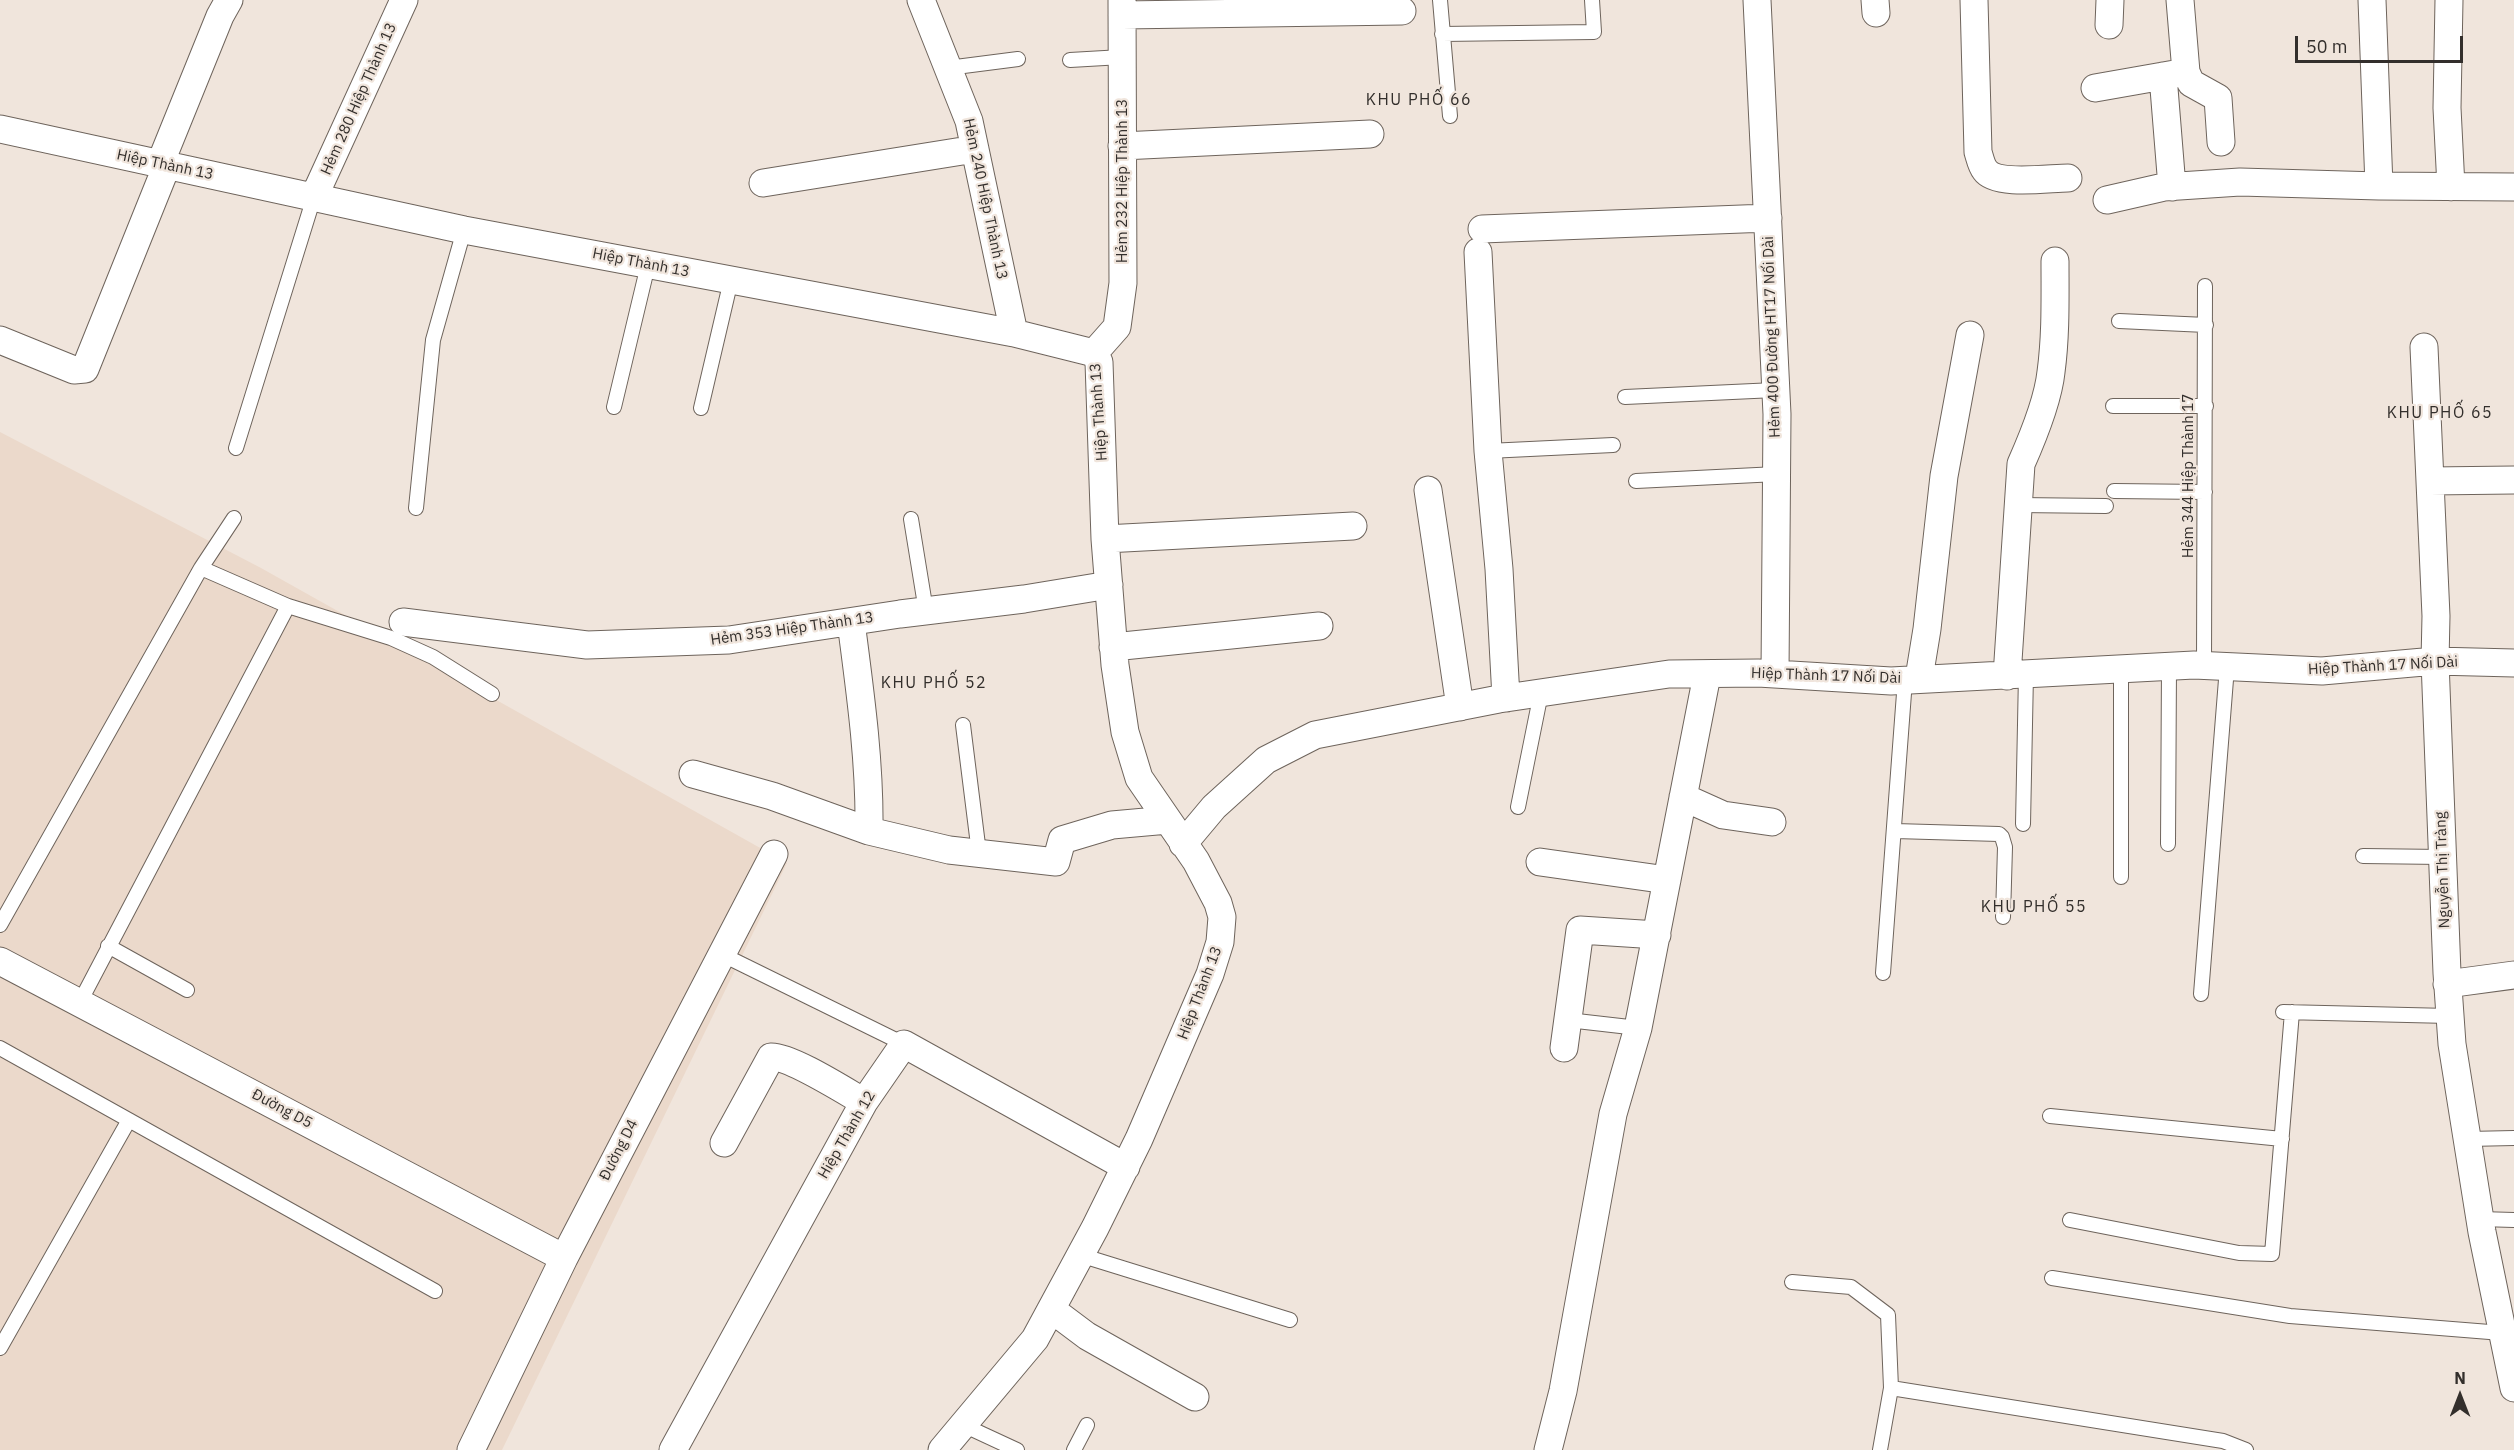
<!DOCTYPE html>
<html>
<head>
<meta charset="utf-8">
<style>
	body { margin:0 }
	#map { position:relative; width:2514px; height:1450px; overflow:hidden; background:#f0e5dc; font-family:"IBM Plex Sans",sans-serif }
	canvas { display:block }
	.north { position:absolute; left:2430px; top:1366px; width:60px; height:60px; -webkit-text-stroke:4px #f0e5dc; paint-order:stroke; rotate:0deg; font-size:16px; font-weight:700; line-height:24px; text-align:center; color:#332f2c }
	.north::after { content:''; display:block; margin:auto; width:21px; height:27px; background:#332f2c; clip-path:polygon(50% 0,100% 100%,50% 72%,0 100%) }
	.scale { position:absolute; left:2295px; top:36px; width:168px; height:27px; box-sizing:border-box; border:3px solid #332f2c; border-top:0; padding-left:8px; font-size:18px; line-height:21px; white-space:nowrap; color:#332f2c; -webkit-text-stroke:4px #f0e5dc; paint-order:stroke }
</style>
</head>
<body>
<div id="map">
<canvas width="2514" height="1450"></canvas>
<div class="north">N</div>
<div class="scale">50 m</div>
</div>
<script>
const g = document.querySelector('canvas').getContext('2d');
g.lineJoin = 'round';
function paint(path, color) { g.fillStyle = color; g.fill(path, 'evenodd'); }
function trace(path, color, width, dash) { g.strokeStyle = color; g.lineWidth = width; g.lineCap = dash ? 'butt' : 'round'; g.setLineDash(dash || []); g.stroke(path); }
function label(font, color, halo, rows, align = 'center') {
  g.font = font + ' "IBM Plex Sans",sans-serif'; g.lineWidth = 4.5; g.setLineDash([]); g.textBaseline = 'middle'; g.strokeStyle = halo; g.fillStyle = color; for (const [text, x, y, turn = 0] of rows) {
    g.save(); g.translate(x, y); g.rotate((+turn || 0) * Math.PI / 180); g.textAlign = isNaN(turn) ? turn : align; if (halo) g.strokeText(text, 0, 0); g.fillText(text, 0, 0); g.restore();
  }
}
paint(new Path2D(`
	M0 432 261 568 787 863 502 1450H0Z`), '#ebd9cb');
const lane = new Path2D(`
	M1440 0 1450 116
	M1442 34 1594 32 1592 0
	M1070 60 1122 57
	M948 68 1018 59
	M2119 321 2206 325
	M1625 397 1775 390
	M2113 406H2206
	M614 407 648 265
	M701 408 731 280
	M236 448 314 197
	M1488 451 1613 445
	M1636 481 1777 474
	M2114 491 2205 492
	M2018 505 2106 506
	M416 508 433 340 464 230
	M911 519 926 611
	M201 568 288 606 391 638 433 657 492 694
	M2204 666 2205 286
	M2121 670V877
	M963 725 979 853
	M1518 807 1541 693
	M2023 824 2026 674
	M1895 831 1999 834 2002 837 2005 847 2003 917
	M2168 844 2169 667
	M2363 856 2442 857
	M0 925 201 568 234 518
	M108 946 187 990
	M721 954 904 1044
	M1883 973 1905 680
	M2201 994 2227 667
	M80 1002 288 606
	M2283 1012 2449 1016
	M1568 1020 1638 1028
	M0 1048 435 1291
	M2050 1116 2282 1139
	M2468 1139 2514 1138
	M2480 1219 2514 1220
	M2070 1220 2239 1253 2272 1254 2292 1012
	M1080 1255 1290 1320
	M2052 1278 2290 1316 2502 1333
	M1792 1282 1851 1287 1888 1315 1891 1388 2223 1441 2246 1450
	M0 1348 129 1120
	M963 1425 1017 1450
	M1074 1450 1087 1425
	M1880 1450 1891 1388`);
const street = new Path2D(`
	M921 0 969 121 1014 333
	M1757 0 1777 414 1775 674
	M1875 0 1876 13
	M1974 0 1978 152C1980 158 1981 165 1985 170 1996 186 2049 178 2068 178
	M2449 0 2447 108 2451 187
	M1122 15 1402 11
	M2109 25 2110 0
	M2186 72 2191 83 2218 98 2221 142
	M2163 76 2172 187
	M2095 88 2186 72 2180 0
	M0 129 464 230 1014 333 1094 353 1099 362 1105 539 1115 665 1125 732 1139 778 1196 861 1218 903 1222 917 1220 942 1210 974 1139 1139 1095 1228 1035 1339 942 1450
	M1122 146 1370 134
	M160 164 220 16 229 0
	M763 183 975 149
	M2379 186 2514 187
	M314 197 404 0
	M2107 200 2164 187 2240 182 2379 186 2372 0
	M1482 229 1768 218
	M1478 252 1488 451 1499 569 1506 698
	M0 340 74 370 85 369 167 165
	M2424 347 2436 616 2435 661 2447 973 2452 1044 2482 1232 2514 1388
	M1094 353 1117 327 1123 283 1122 0
	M2430 481 2514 480
	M1428 490 1460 707
	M1105 539 1353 526
	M403 622 587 645 729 640 900 614 1024 599 1109 585
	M851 622C860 691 870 761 869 831
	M1113 647 1319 626
	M2007 676 2021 464C2033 437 2048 401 2051 372 2056 335 2055 298 2055 261
	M1919 678 1927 629 1944 476 1970 335
	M693 774 772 796 869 831 949 850 1056 862 1062 840 1112 825 1168 820
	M1683 797 1723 815 1772 822
	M1183 844 1214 807 1266 760 1315 735 1499 699 1669 674 1758 673 1891 681 2194 665 2322 671 2435 661 2514 663
	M1540 862 1667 880
	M0 961 564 1258
	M2447 984 2514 975
	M1564 1048 1580 930 1657 935
	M724 1143 771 1057C790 1056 845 1091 864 1102
	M1051 1309 1087 1336 1195 1397
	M471 1450 564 1258 774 854
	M673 1450 864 1102 904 1044 1126 1167
	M1548 1450 1563 1391 1613 1114 1638 1028 1707 675`);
trace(lane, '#6e645c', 16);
trace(street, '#6e645c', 29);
trace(lane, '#fff', 14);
trace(street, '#fff', 27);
label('15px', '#332f2c', '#f0e5dc', [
	["Hẻm 280 Hiệp Thành 13",359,99,-66],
	["Hiệp Thành 13",165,165,12],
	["Hẻm 232 Hiệp Thành 13",1123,181,-90],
	["Hẻm 240 Hiệp Thành 13",985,199,78],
	["Hiệp Thành 13",641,263,11],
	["Hẻm 400 Đường HT17 Nối Dài",1772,337,-92],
	["Hiệp Thành 13",1099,412,-94],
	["Hẻm 344 Hiệp Thành 17",2189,476,-90],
	["Hẻm 353 Hiệp Thành 13",792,629,-8],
	["Hiệp Thành 17 Nối Dài",2383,666,-3],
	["Hiệp Thành 17 Nối Dài",1826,676,2],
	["Nguyễn Thị Tràng",2443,870,-92],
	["Hiệp Thành 13",1200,993,-69],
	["Đường D5",282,1109,28],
	["Hiệp Thành 12",847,1135,-60],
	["Đường D4",619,1150,-63]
]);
g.letterSpacing = '1.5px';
label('16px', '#332f2c', '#f0e5dc', [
	["KHU PHỐ 66",1419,100],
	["KHU PHỐ 65",2440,413],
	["KHU PHỐ 52",934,683],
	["KHU PHỐ 55",2034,907]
]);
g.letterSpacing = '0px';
</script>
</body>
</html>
